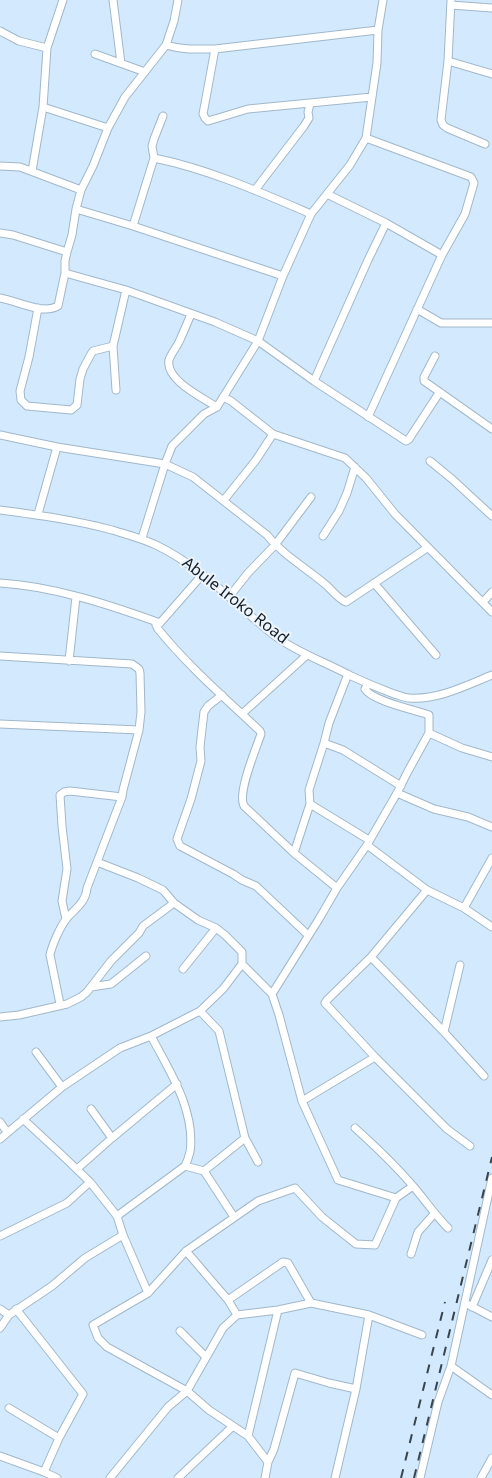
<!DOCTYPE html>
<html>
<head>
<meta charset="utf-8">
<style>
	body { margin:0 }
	canvas { display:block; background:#d3eafe }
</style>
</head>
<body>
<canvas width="492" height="1478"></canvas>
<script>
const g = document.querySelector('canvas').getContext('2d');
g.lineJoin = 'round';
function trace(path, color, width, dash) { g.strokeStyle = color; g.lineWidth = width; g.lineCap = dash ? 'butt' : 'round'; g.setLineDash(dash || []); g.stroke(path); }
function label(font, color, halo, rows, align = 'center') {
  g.font = font + ' "Noto Sans",sans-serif'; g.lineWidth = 4; g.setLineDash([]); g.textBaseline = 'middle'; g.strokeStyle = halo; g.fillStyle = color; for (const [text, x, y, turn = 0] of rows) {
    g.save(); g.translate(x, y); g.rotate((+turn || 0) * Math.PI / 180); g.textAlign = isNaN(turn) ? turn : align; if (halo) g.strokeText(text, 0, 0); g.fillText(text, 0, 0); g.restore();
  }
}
const minor = new Path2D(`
	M113 0 121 63
	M451 0 448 61 441 120 443 125 447 128 485 144
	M451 5 492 8
	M0 31 19 41 47 48
	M166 45C182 50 198 49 215 49L378 30
	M215 49 203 114 205 118 208 121 248 109 372 97
	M95 54 145 72
	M448 61 492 74
	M43 107 108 128
	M366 138 471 177 474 183 465 214 442 255
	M154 158C208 169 260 192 311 214
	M0 166 20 167 81 190
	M32 171 43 107 47 48 63 0
	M255 190 304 126 309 118 308 112 310 104
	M327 194 386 223 442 255 368 417
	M76 209 133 226 283 276
	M133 226 154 158 152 146 154 139 163 116
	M0 233 13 235 67 252
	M65 273 126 290 215 322 258 341 314 381 406 441 409 439 439 393
	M0 298C18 301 42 315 58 306L65 273V261L67 252 72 235 76 209 81 190 93 166 108 128 125 97 166 45 174 21 178 0
	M38 308 29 357 20 391 21 400 27 406 71 410 77 405 80 379 83 369 91 354 93 351 113 346
	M417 309 441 323H492
	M191 314C187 324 183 333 179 342 176 348 171 354 169 360 165 380 203 398 217 407
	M435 356 424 377V381L492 429
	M314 381 368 260 386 223
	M116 390 113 346 126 290
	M223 397 231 401 273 434 345 458 366 478 395 514 492 612
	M0 435 57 447 165 464 193 477 267 535C283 555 306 568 325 584 332 590 338 599 346 602L427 548
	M430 461 452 479 492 516
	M224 500 256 460 273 434
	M0 510C38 515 75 520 112 530 128 535 144 539 158 546 203 568 236 606 275 636 298 653 325 662 349 675 364 682 378 688 394 694 399 695 404 698 409 698 438 700 465 686 492 675
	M38 514 57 447
	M323 536 339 511 347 493 355 467
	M142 538 165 464 172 446 204 414 217 407 258 341 283 276 311 214 350 165 366 138 377 63 378 30 383 0
	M0 583C53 586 110 605 160 623L156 625 158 629C188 666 225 698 260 731L261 734C256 749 237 793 244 806L294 853 337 888
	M374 583 436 655
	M229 597 248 573 275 545 311 497
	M483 602 492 592
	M160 623 203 574
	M0 656 132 664 139 669 140 673 141 712 139 730 123 790 122 797 87 888C86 902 76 908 67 918 60 927 52 945 50 955L60 1004
	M69 661 76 597
	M222 695 208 706 204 712 200 747 201 761 191 799 177 839 180 846 233 874 242 880 256 886 308 935
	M243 713 307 655
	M0 724 139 730
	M429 733 462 748 492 757
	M324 743 343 750 401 786
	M397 793 434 809 468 817 492 827
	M310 804 369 840
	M367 845 427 890 464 908 492 927
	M294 853 310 804 309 790 324 743 329 723 348 674
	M97 862 138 878 163 890 174 903 198 920 216 928 225 935 242 952V964L272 994 279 1015 302 1101 338 1180 396 1198 413 1186
	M427 890 371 957 327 1000 325 1003 375 1057 447 1129 470 1146
	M464 908 492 858
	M66 919 62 901 67 869 62 826 60 795 64 792 70 791 122 797
	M371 957 444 1032 484 1076
	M183 969 216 928
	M91 987 111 984 146 956
	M272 994 319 919 337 888 367 845 397 793 407 773 429 733V715C415 710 372 701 365 689L367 685
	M200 1011 219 1031 245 1138 258 1162
	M0 1017 19 1015 67 1004 81 997 87 992 111 961 139 933 143 926 174 903
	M444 1032 460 965
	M151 1036C169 1070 196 1111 190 1152 189 1156 187 1162 185 1166L204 1171 234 1217
	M36 1052 62 1087
	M302 1101 375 1057
	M91 1109 112 1138
	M23 1119 64 1157 90 1182 117 1216 123 1235 148 1293
	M0 1122 7 1132
	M355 1128C375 1146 395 1165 413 1186 425 1200 435 1215 448 1228
	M0 1139 62 1087 120 1048 151 1036 200 1011 223 989 242 964
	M77 1169 112 1138 177 1084
	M204 1171 245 1138
	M117 1216 185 1166
	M0 1236 67 1203 90 1182
	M186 1251 228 1300 237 1315
	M411 1254 418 1232 434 1214
	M228 1300 283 1262 288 1263 311 1303
	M469 1305 492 1317
	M472 1307 492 1260
	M0 1309 9 1315
	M16 1309 83 1394 59 1438 44 1472
	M0 1328 9 1315 52 1286 85 1258 123 1235
	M180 1331 206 1357
	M451 1366 492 1395
	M9 1408 59 1438
	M248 1436 278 1310
	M0 1456 44 1472 57 1478
	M268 1462 248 1436 209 1410 187 1391 107 1347 98 1338 93 1325 148 1293 186 1251 258 1201 295 1188 322 1217 356 1244 375 1245 396 1198
	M110 1478 168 1407 187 1391 223 1328 237 1315 278 1310 311 1303 369 1315 422 1335
	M178 1478 233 1426
	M265 1478 268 1462 274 1449 295 1373 329 1383 356 1389
	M335 1478 356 1389 369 1315
	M420 1478 438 1402 451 1366 492 1178
	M481 1478 492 1458`);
trace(minor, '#a1b7ca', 9);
trace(minor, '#fff', 7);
trace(new Path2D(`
	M401 1478 445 1302
	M414 1478 492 1157`), '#39444d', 2, [9, 9]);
label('16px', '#171f26', '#ecf5fd', [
	["Abule Iroko Road",235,601,38]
]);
</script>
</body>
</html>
